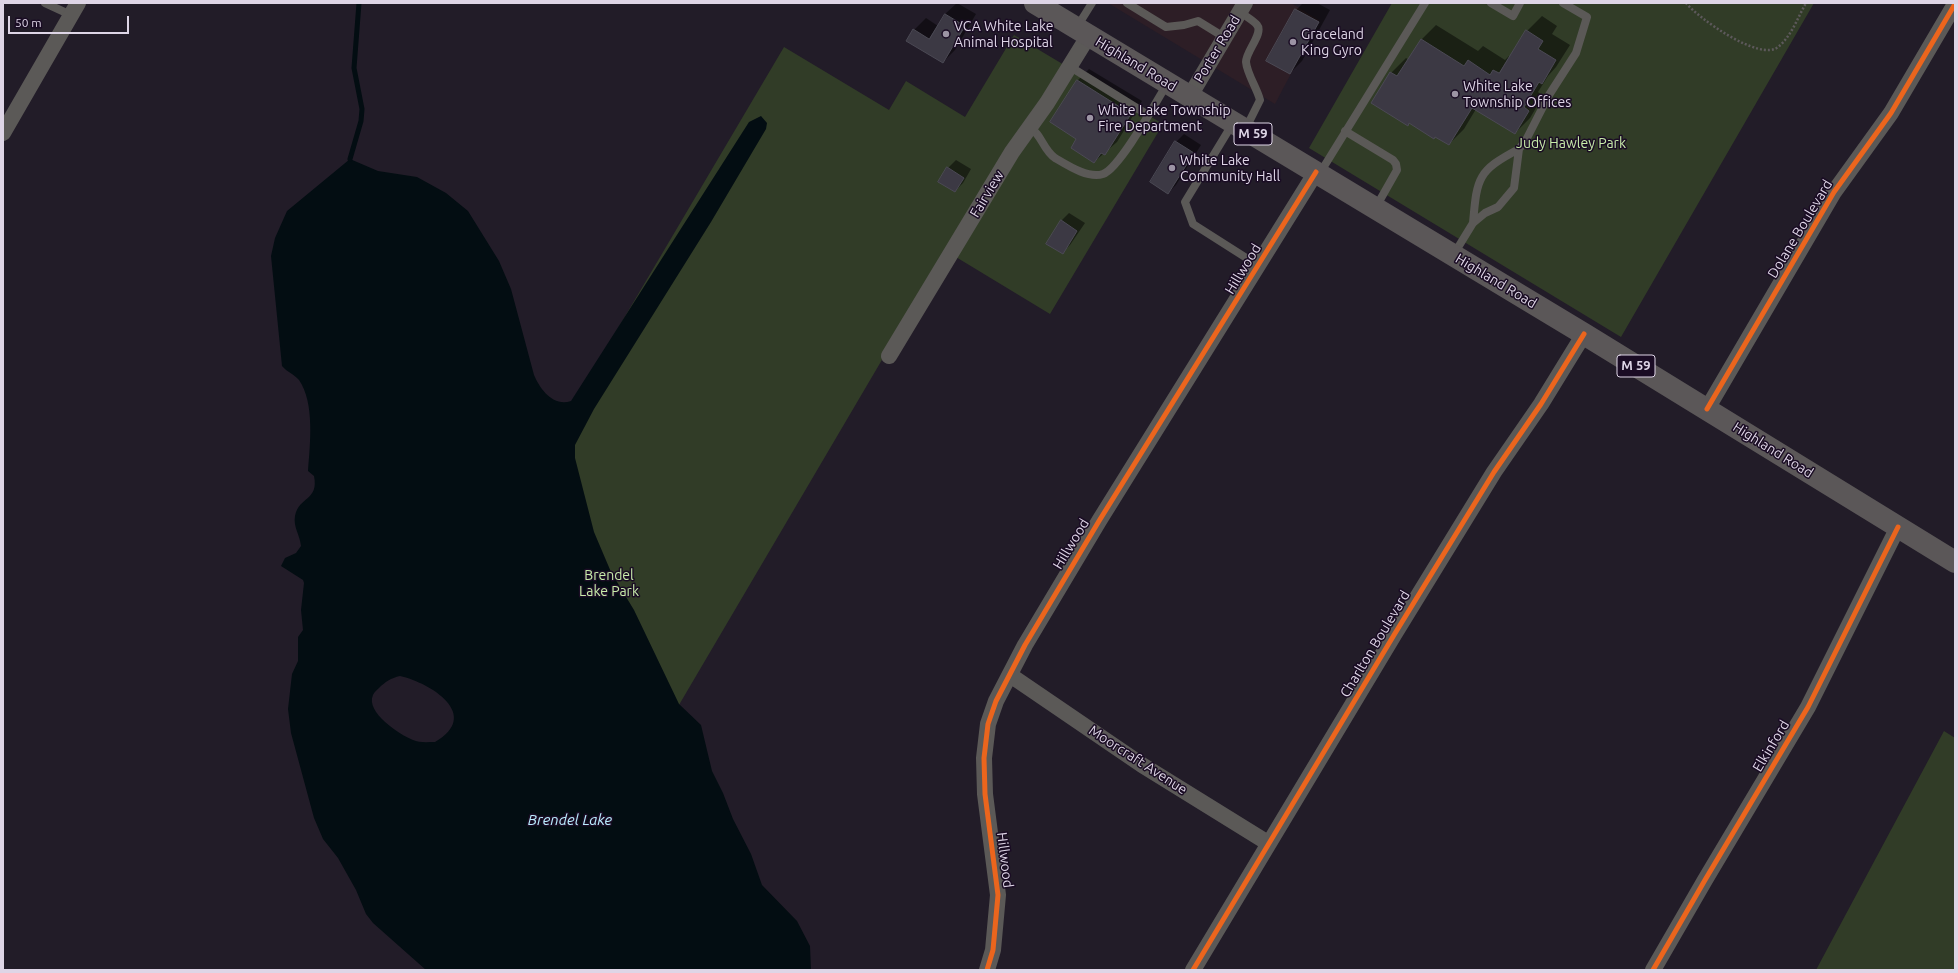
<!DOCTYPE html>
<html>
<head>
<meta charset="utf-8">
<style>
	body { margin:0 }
	#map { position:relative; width:1958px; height:973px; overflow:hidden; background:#221c28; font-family:Ubuntu,sans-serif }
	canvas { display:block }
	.frame { position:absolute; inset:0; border:4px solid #ded5e6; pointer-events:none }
	.scale { position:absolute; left:8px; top:16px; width:121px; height:18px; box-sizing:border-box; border:2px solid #ded5e6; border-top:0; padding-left:5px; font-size:12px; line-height:14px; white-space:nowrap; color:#ded5e6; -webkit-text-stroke:3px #1a0c24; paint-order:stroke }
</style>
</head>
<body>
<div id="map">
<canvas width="1958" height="973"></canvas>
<div class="frame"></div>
<div class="scale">50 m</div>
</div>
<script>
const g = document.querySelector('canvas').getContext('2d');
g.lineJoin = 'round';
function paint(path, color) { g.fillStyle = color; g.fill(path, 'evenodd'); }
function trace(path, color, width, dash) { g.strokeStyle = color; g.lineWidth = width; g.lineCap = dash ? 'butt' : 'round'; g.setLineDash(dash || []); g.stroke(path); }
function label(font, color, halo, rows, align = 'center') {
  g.font = font + ' Ubuntu,sans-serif'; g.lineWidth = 3; g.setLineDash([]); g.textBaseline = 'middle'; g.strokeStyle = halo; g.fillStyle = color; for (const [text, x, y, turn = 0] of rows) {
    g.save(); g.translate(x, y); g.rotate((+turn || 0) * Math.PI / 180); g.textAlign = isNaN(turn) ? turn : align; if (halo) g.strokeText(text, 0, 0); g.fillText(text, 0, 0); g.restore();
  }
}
paint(new Path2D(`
	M1108 3H1291L1319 20 1275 104Z`), '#2d1e26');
paint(new Path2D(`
	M1392 3H1814L1621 337 1309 148Z
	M1014 35 1163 124 1050 314 946 251 646 761 437 635 784 47 889 110 906 81 965 117Z
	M1944 731 1955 738V970H1816Z`), '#313c27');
paint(new Path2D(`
	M761 116 767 123 766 129 711 222 594 409 575 445V458L594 532 611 572 634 610 679 704 701 725 712 771 723 793 733 819 751 854 762 885 797 921 810 946 811 970H426L373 923 366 914 356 890 338 858 323 839 314 818 291 733 288 709 292 674 298 661V637L303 630 301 610 304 583 303 580 281 566 285 558 296 553 301 546C300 535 293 527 295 516 299 496 319 501 314 476L308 471C310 445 315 403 299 380 294 374 287 372 282 366L271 256 275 238 287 211 350 159 378 171 417 177 446 193 468 211 499 261 511 289 534 375C540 389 553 407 571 401L749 122ZM400 676C431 683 482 715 435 742 428 742 419 743 413 740 400 735 365 712 373 695 374 692 377 690 379 688 385 682 391 678 400 676Z`), '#030d12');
paint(new Path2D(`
	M957 3 976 14 955 50 943 62 914 30 926 18 938 26 945 14Z
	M1303 3H1317L1330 10 1302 61 1290 73 1296 10Z
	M1542 16 1557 26 1552 34 1570 45 1556 67 1548 76 1538 92 1543 96 1530 118 1515 133 1476 109 1464 129 1449 144 1410 122 1408 124 1391 73 1406 58 1409 60 1421 40 1436 25 1478 51 1483 46 1505 60 1509 56 1511 57 1527 31Z
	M1089 69 1142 101 1117 142 1094 162 1078 138 1077 81Z
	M1184 134 1201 145 1176 185 1168 193 1176 142Z
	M956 160 971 169 963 183 955 191 940 181 948 168Z
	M1069 213 1085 223 1070 245 1062 253 1061 221Z`), '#0007');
trace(new Path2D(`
	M350 159 361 121 362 109 354 68 359 3`), '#030d12', 5);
const building = new Path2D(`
	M1295 9 1319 22 1290 74 1266 61Z
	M945 14 965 26 943 63 906 41 913 29 929 39Z
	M1526 30 1543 41 1538 49 1556 60 1542 84 1539 82 1524 107 1529 111 1515 134 1472 108 1449 145 1435 137 1434 139 1409 123 1408 126 1371 103 1390 72 1397 76 1421 39 1464 66 1468 60 1490 75 1493 70 1499 73Z
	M1077 80 1131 114 1105 155 1101 153 1094 163 1071 148 1076 139 1050 122Z
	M1175 141 1194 153 1168 194 1150 182Z
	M947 167 964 178 955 192 938 182Z
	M1061 220 1077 231 1063 254 1046 244Z`);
paint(building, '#3c3944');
trace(building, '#4b4954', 1);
trace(new Path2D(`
	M1686 3C1698 18 1760 62 1778 47 1791 37 1798 17 1806 3`), '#5d595b', 2.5, [2, 2]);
trace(new Path2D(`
	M45 3 71 15
	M1127 3 1166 27 1184 25 1198 21 1224 37
	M1491 3 1513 16 1520 3
	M1240 12C1245 16 1253 20 1257 25 1264 33 1246 51 1246 62 1247 74 1257 88 1260 100L1246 128
	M1077 27 1092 3
	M1069 66 1148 115
	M1233 123 1185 202 1193 224 1259 266
	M1030 128C1041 133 1043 150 1055 158 1067 165 1088 179 1103 174 1120 168 1156 102 1167 84
	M1345 131 1393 160 1396 164 1397 170 1376 207
	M1519 149 1526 140 1549 95 1576 53 1587 17 1563 3
	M1320 173 1425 3
	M1454 254 1473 223 1485 213 1498 207 1514 188 1519 149C1477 171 1477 178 1473 223`), '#5b5957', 8);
trace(new Path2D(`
	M1190 96 1245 3
	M3 133 78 3
	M889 356 1012 152 1047 103 1089 35
	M1707 409 1834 192 1891 113 1955 4
	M1010 675 1142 765 1268 843
	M987 970 993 950 998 895 985 794 984 758 988 724 996 701 1025 645 1099 521 1316 172
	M1193 970 1394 635 1494 472 1541 404 1584 334
	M1653 970 1705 880 1808 707 1898 527`), '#5b5957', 16);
trace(new Path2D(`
	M1035 3 1584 334 1955 562`), '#5b5758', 22);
trace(new Path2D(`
	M1707 409 1834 192 1891 113 1955 4
	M987 970 993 950 998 895 985 794 984 758 988 724 996 701 1025 645 1099 521 1316 172
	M1193 970 1394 635 1494 472 1541 404 1584 334
	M1653 970 1705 880 1808 707 1898 527`), '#eb651d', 5);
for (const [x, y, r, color] of [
	[946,34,4,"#9c94a4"],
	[1293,42,4,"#9c94a4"],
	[1455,94,4,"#9c94a4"],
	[1090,118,4,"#9c94a4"],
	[1172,168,4,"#9c94a4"]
]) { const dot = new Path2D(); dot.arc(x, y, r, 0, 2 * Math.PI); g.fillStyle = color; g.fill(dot); trace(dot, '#1a0c24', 1.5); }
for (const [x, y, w] of [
	[1253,134,38],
	[1636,366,38]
]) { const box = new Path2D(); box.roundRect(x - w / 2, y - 11, w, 22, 3); g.fillStyle = '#1a0c24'; g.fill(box); trace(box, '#ded5e6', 1); }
label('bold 13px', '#ded5e6', null, [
	["M 59",1253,134],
	["M 59",1636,366]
]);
label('14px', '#ded5e6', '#1a0c24', [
	["VCA White Lake",954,26],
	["Animal Hospital",954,42],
	["Graceland",1301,34],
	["King Gyro",1301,50],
	["White Lake",1463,86],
	["Township Offices",1463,102],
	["White Lake Township",1098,110],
	["Fire Department",1098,126],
	["White Lake",1180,160],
	["Community Hall",1180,176]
], 'left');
label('14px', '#ded5e6', '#1a0c24', [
	["Porter Road",1217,49,-59],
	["Highland Road",1136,64,31],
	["Fairview",987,194,-59],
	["Dolane Boulevard",1800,229,-59],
	["Hillwood",1243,269,-59],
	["Highland Road",1496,281,31],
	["Highland Road",1773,450,32],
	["Hillwood",1071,544,-59],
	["Charlton Boulevard",1375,644,-59],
	["Elkinford",1771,746,-59],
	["Moorcraft Avenue",1138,760,33],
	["Hillwood",1005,860,83]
]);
label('14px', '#c8ecaa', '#1a0c24', [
	["Judy Hawley Park",1571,143],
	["Brendel",609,575],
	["Lake Park",609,591]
]);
label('italic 15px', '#b9edfe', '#1a0c24', [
	["Brendel Lake",570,820]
]);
</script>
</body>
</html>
